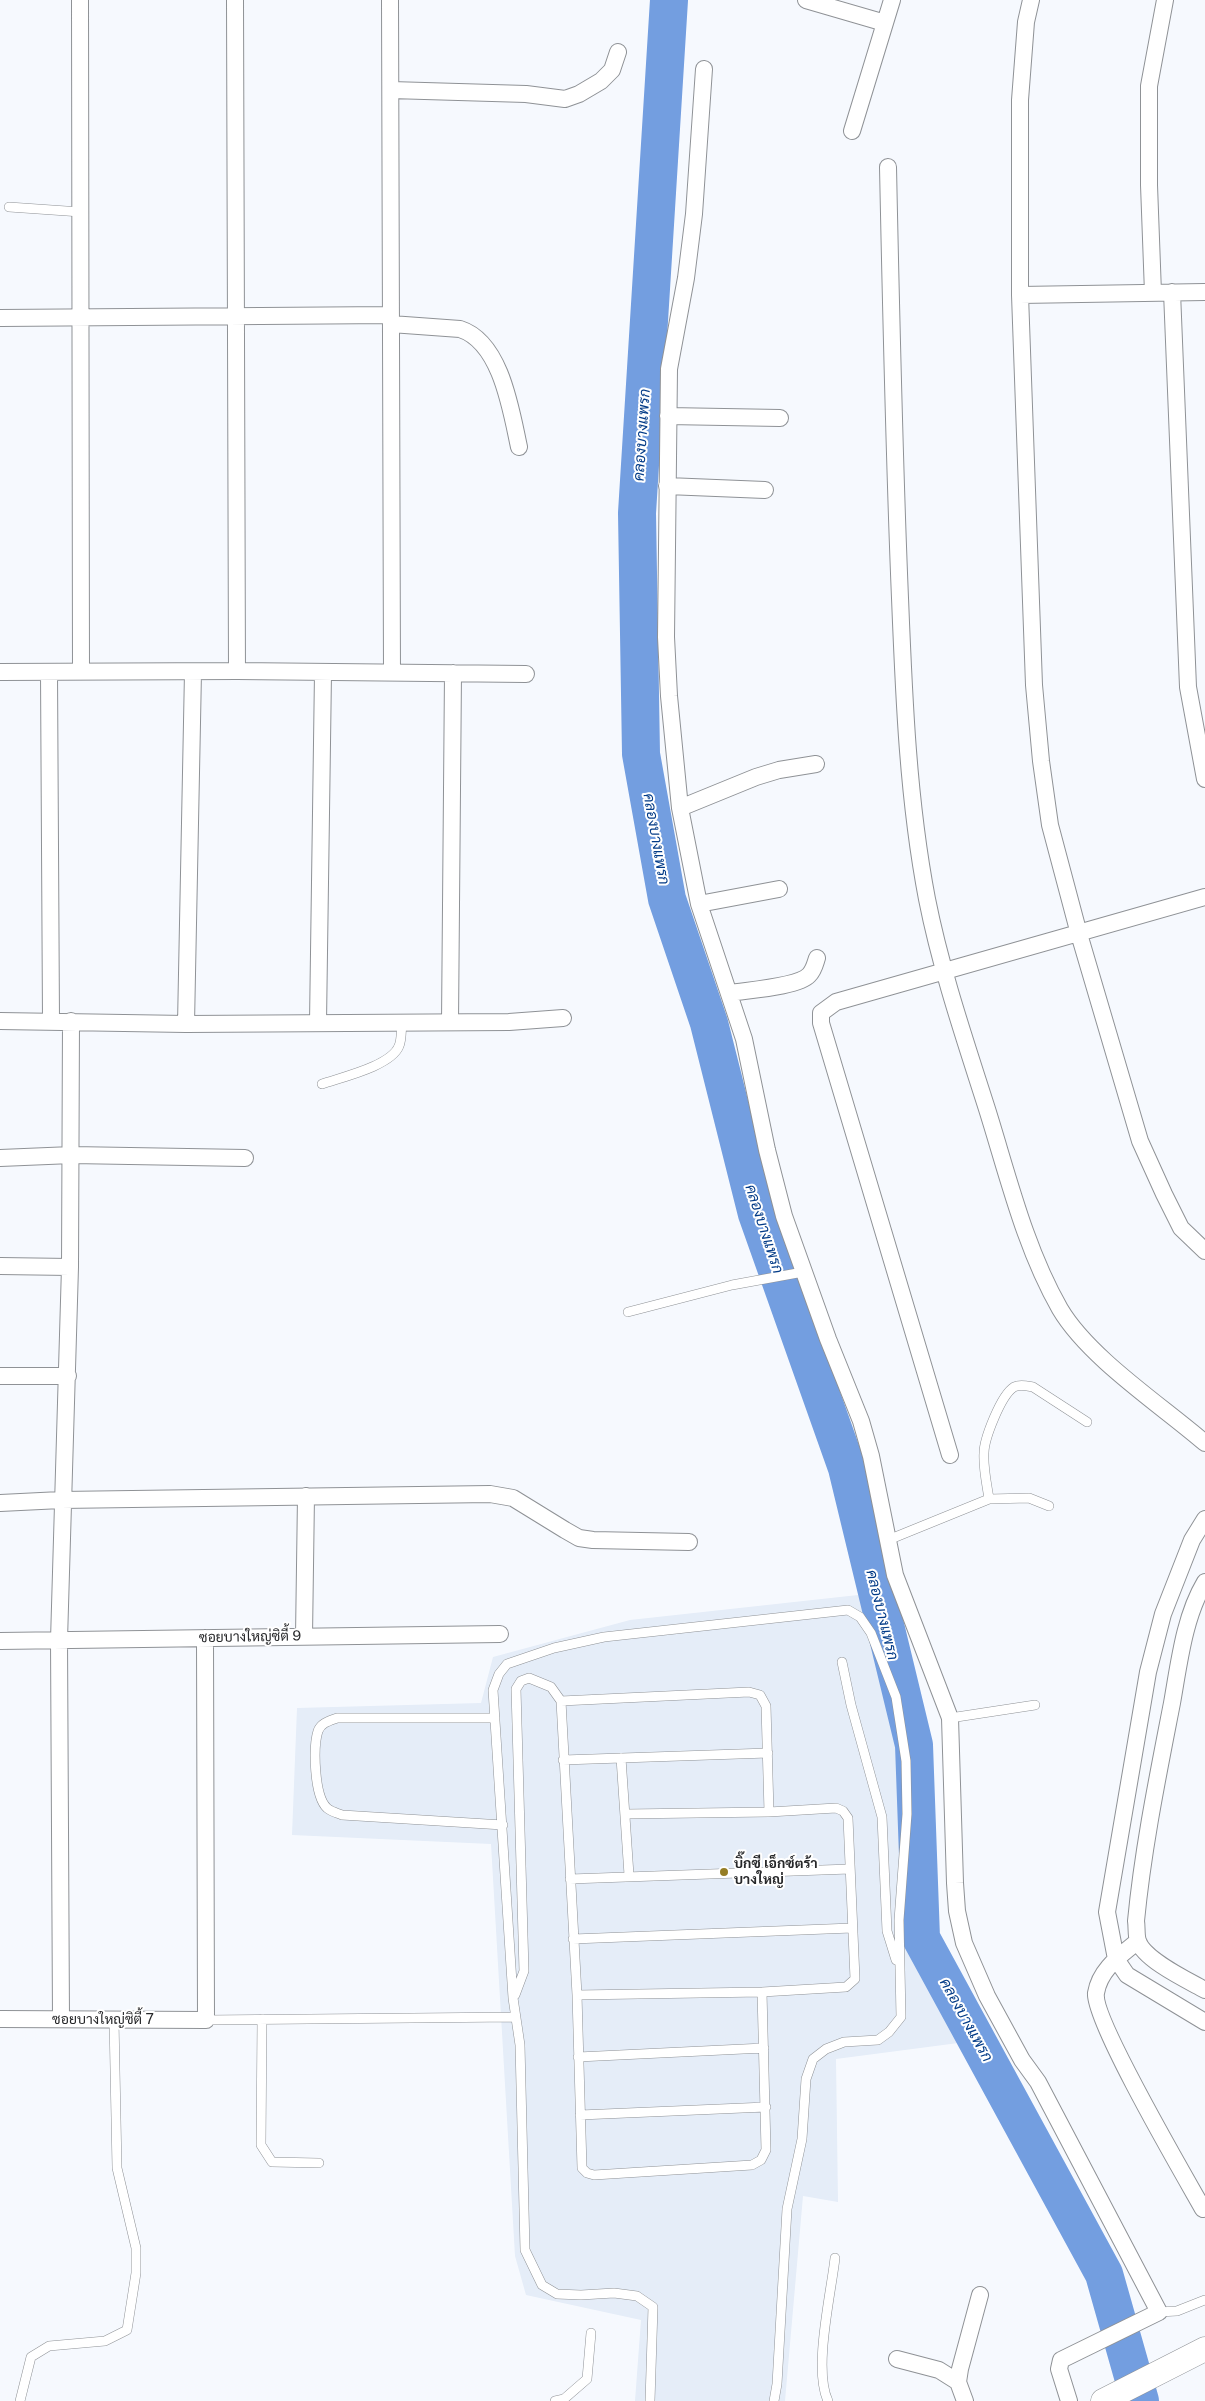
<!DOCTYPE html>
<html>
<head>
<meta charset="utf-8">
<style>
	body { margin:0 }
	canvas { display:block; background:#f6f9fe }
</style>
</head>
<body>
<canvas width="1205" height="2401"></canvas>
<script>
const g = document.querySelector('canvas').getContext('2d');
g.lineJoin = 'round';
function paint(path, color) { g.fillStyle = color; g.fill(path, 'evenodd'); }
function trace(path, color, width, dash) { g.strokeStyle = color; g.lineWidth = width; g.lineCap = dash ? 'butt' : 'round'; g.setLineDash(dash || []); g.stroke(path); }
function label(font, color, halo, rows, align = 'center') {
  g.font = font + ' "Public Sans",Sarabun,sans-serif'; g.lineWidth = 4; g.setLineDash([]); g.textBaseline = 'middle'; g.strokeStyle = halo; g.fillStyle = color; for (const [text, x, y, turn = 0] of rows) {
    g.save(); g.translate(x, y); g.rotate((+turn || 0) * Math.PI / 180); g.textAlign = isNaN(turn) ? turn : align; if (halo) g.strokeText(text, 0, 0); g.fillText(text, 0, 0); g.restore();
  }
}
paint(new Path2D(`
	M858 1595 906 1696 914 1943 966 2042 836 2059 838 2202 803 2196 785 2401H635L641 2320 526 2295 515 2256 491 1844 292 1835 297 1708 481 1703 493 1657 630 1620Z`), '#e5edf8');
trace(new Path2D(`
	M669 0 637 513 641 754 667 899 709 1023 757 1214 847 1468 914 1745 921 1938 1104 2274 1140 2401`), '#739ee0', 38);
const lane = new Path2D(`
	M9 207 81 212
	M322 1084C342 1077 391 1066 399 1046 402 1039 401 1029 402 1022
	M628 1312 732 1285 803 1272
	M989 1499C987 1485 983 1468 984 1453 984 1439 1001 1395 1014 1387 1020 1384 1027 1386 1033 1387L1087 1422
	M888 1540 989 1499 1029 1498 1049 1506
	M842 1662 851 1705 882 1817 887 1931 896 1960
	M561 1701 749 1692 760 1695 766 1706 769 1812 836 1808 843 1811 848 1818 855 1979 846 1987 762 1992 577 1995
	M495 1718H337C329 1721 321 1723 318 1731 313 1747 314 1796 327 1808 330 1811 337 1813 342 1815L503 1825
	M950 1718 1035 1705
	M621 1758 629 1875
	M563 1760 768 1753
	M626 1814 769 1812
	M570 1879 850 1869
	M573 1939 852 1928
	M515 1995 524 1971 516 1689 521 1681 529 1678 551 1687 561 1701 577 1995 582 2168 587 2173 594 2175 752 2165 761 2160 766 2150 762 1992
	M262 2019 261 2145 272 2162 319 2163
	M206 2020 515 2017
	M578 2057 764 2048
	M580 2115 766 2107
	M1159 2312 1177 2311 1205 2300
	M20 2401 31 2357 49 2346 105 2341 127 2330 136 2273V2248L117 2168 114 2020
	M555 2401 564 2399 587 2379 591 2333
	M650 2401 653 2307 637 2296 614 2293 581 2295 557 2294 542 2285 525 2250 520 2045 513 1998 493 1690 499 1674 507 1664 554 1648 604 1637 848 1610 860 1617 871 1633 896 1697 906 1761 907 1814 899 1920 901 2017 889 2032 878 2040 844 2042 826 2049 813 2059 806 2079 802 2139 787 2209 777 2384 774 2401
	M828 2401C813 2369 831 2294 835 2258`);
const street = new Path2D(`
	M80 0 81 671
	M235 0 237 671
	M390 0 392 672
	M806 0 885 23
	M1031 0 1026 22 1020 100V295L1034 685 1041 761 1050 825 1079 934 1140 1141 1164 1194 1181 1228 1205 1251
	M704 69 694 214 686 278 669 369 666 637 669 696 680 808 699 904 744 1039 767 1150 784 1216 828 1339 861 1421 871 1456 895 1575 950 1718 955 1883 957 1911 964 1943 987 1996 1022 2060 1038 2082 1159 2312 1061 2360 1059 2369 1069 2401
	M391 90 526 94 565 99 579 94 601 81 612 70 618 52
	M852 131 892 0
	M888 167C891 311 894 455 900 598 904 699 908 800 927 899 941 970 965 1040 987 1109 1008 1176 1025 1248 1060 1309 1089 1358 1161 1405 1205 1443
	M1172 292 1188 687 1205 779
	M1153 293 1149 185V86L1165 0
	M1020 295 1205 292
	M0 318 391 315
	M391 324 460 329C501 342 511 410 519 447
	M668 416 780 418
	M667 486 765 490
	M0 672 237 671 526 674
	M49 673 51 1020
	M680 808 756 777 779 770 816 764
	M699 904 779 889
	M730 993C747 990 798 987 809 975 814 970 815 964 817 958
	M0 1021 186 1024 509 1022 563 1018
	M318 1022 323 673
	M450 1022 453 673
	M186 1024 193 672
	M0 1158 72 1155 245 1158
	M0 1266 70 1267
	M0 1376H68
	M950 1455 821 1023V1013L836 1002 1205 897
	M0 1503 61 1500 490 1494 513 1498 565 1530 579 1538 593 1540 689 1542
	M1205 1519 1192 1540 1163 1614 1148 1672 1107 1912 1116 1959 1127 1975 1205 2022
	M1205 1582C1184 1617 1179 1664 1172 1703 1158 1775 1143 1848 1136 1921 1137 1927 1136 1936 1138 1941 1144 1960 1189 1981 1205 1990
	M304 1636 306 1496
	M0 1641 500 1634
	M1138 1941C1120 1956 1100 1969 1096 1993 1092 2018 1185 2177 1203 2209
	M0 2019 206 2020 205 1638
	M61 2019 59 1640 70 1267 71 1021
	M897 2359 939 2370 958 2382
	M965 2401 958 2382 960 2369 980 2295`);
const secondary = new Path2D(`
	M1103 2401 1205 2349`);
trace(lane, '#8f9296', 10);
trace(street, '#8f9296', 18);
trace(secondary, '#8f9296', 25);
trace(lane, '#fff', 9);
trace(street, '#fff', 16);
trace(secondary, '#fff', 24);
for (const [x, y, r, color] of [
	[724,1872,5,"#957d25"]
]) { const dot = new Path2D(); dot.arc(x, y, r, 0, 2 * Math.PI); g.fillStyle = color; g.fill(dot); trace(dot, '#fff', 2); }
label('14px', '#27282a', '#fff', [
	["ซอยบางใหญ่ซิตี้ 9",250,1637,-1],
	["ซอยบางใหญ่ซิตี้ 7",103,2020]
]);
label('bold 14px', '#27282a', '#fff', [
	["บิ๊กซี เอ็กซ์ตร้า",734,1864],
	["บางใหญ่",734,1880]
], 'left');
label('italic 15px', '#033b87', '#fff', [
	["คลองบางแพรก",642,435,-86],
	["คลองบางแพรก",656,839,80],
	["คลองบางแพรก",764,1229,72],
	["คลองบางแพรก",882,1615,76],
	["คลองบางแพรก",966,2020,61]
]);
</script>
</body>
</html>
